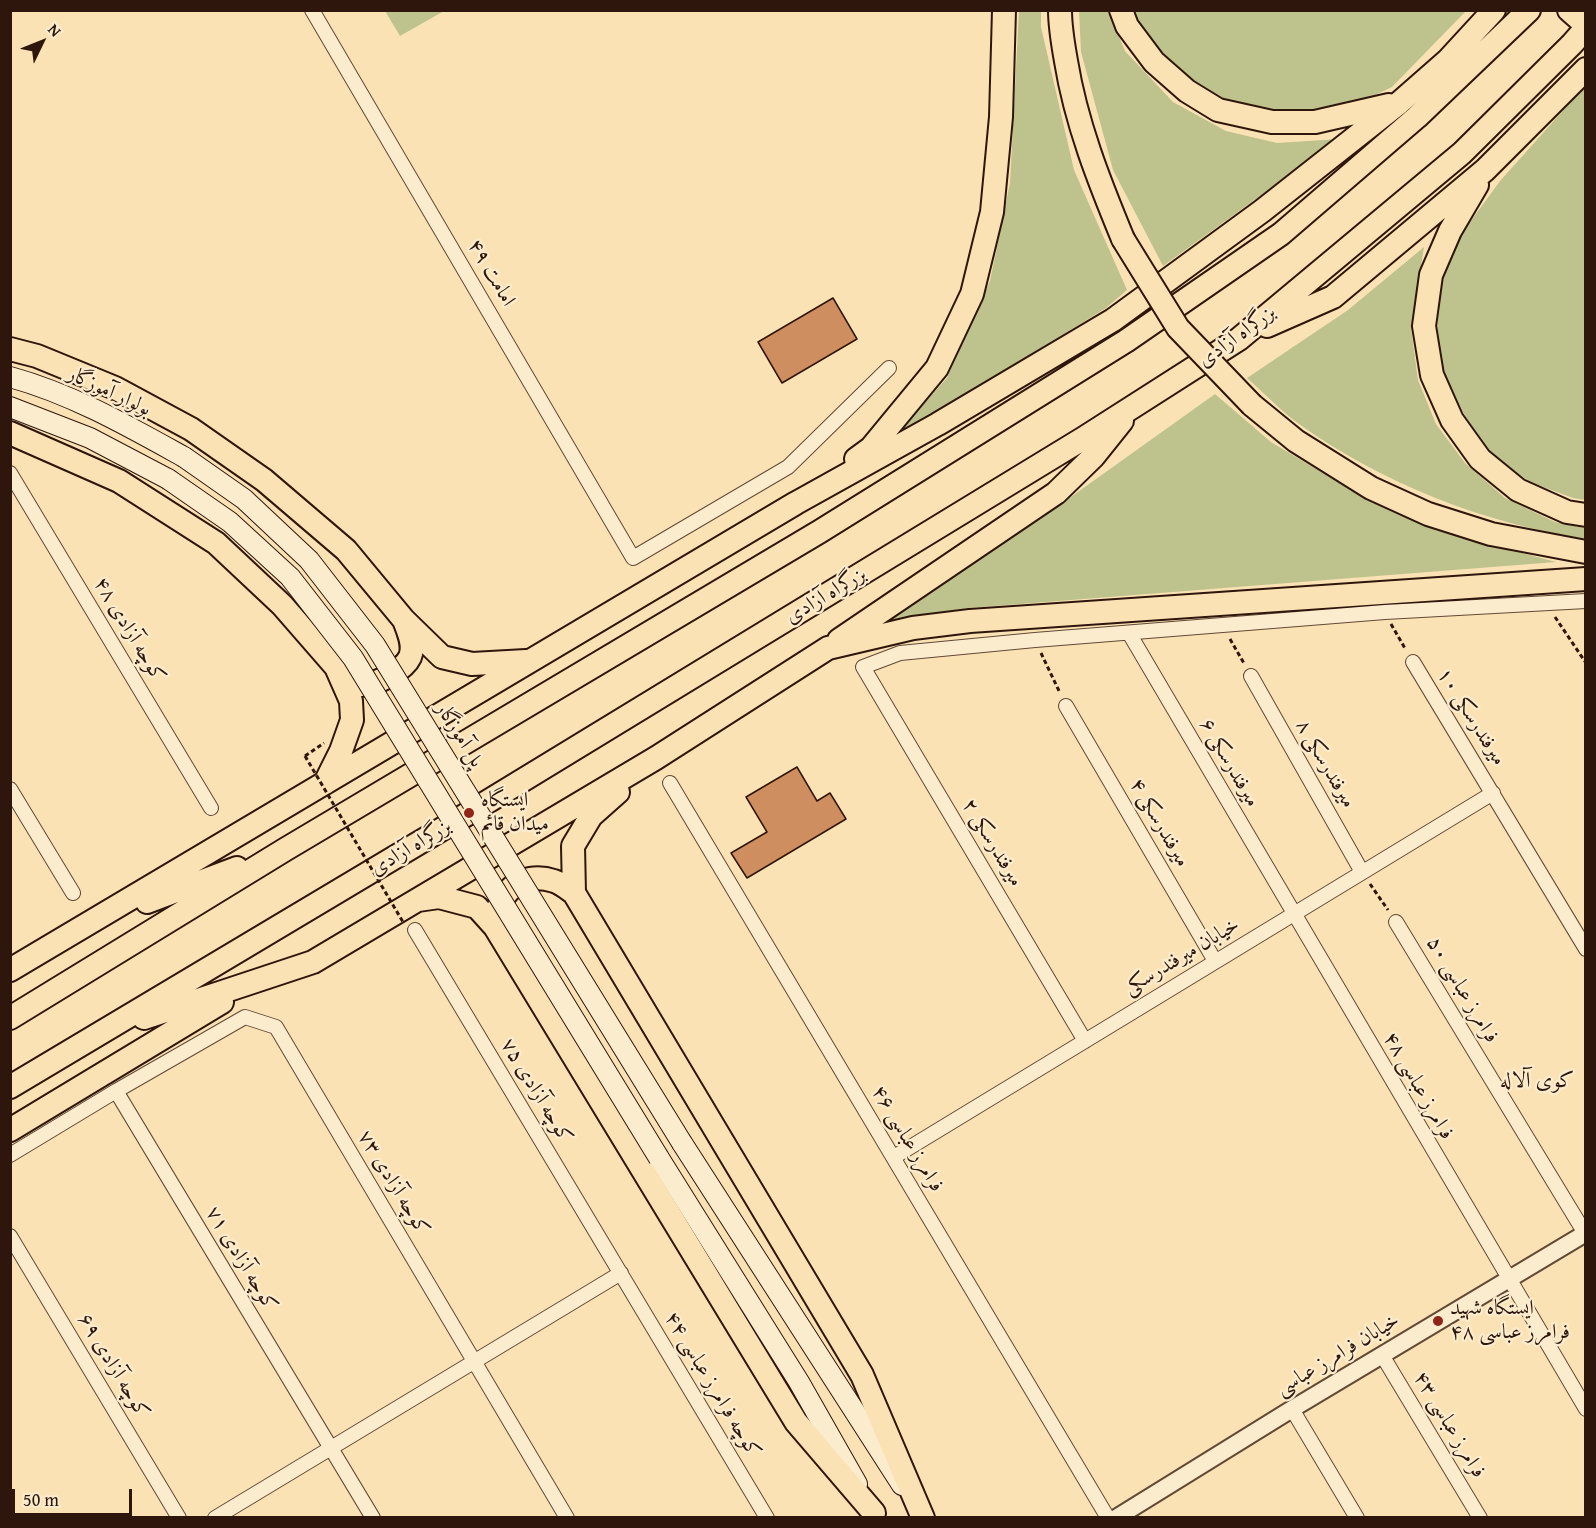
<!DOCTYPE html>
<html>
<head>
<meta charset="utf-8">
<style>
	body { margin:0 }
	#map { position:relative; width:1596px; height:1528px; overflow:hidden; background:#fbe2b4; font-family:"Gentium Book Plus",serif }
	canvas { display:block }
	.frame { position:absolute; inset:0; border:12px solid #2f160c; pointer-events:none }
	.north { position:absolute; left:12px; top:12px; width:60px; height:60px; -webkit-text-stroke:4px #fcecce; paint-order:stroke; rotate:47deg; font-size:16px; font-weight:700; line-height:24px; text-align:center; color:#2f160c }
	.north::after { content:''; display:block; margin:auto; width:21px; height:27px; background:#2f160c; clip-path:polygon(50% 0,100% 100%,50% 72%,0 100%) }
	.scale { position:absolute; left:12px; top:1489px; width:120px; height:27px; box-sizing:border-box; border:3px solid #2f160c; border-top:0; padding-left:8px; font-size:18px; line-height:21px; white-space:nowrap; color:#2f160c; -webkit-text-stroke:4px #fcecce; paint-order:stroke }
</style>
</head>
<body>
<div id="map">
<canvas width="1596" height="1528"></canvas>
<div class="frame"></div>
<div class="north">N</div>
<div class="scale">50 m</div>
</div>
<script>
const g = document.querySelector('canvas').getContext('2d');
g.lineJoin = 'round';
function paint(path, color) { g.fillStyle = color; g.fill(path, 'evenodd'); }
function trace(path, color, width, dash) { g.strokeStyle = color; g.lineWidth = width; g.lineCap = dash ? 'butt' : 'round'; g.setLineDash(dash || []); g.stroke(path); }
function label(font, color, halo, rows, align = 'center') {
  g.font = font + ' "Gentium Book Plus",Amiri,serif'; g.lineWidth = 4.5; g.setLineDash([]); g.textBaseline = 'middle'; g.strokeStyle = halo; g.fillStyle = color; for (const [text, x, y, turn = 0] of rows) {
    g.save(); g.translate(x, y); g.rotate((+turn || 0) * Math.PI / 180); g.textAlign = isNaN(turn) ? turn : align; if (halo) g.strokeText(text, 0, 0); g.fillText(text, 0, 0); g.restore();
  }
}
paint(new Path2D(`
	M385 11H444L400 36Z
	M1019 11H1041V27L1074 170 1127 290 1106 308 891 440 947 378 990 281 1010 183Z
	M1079 11H1108L1125 51 1173 102 1226 131 1277 143 1339 139 1163 266 1113 170 1081 52Z
	M1134 11H1466L1392 87 1342 111 1288 118 1233 106 1181 77 1142 31Z
	M1585 86V500L1573 498 1530 482 1490 453 1466 418 1444 373 1437 332 1439 290 1462 233 1500 181Z
	M1424 247 1411 328 1418 380 1436 424 1465 463 1505 498 1555 522 1585 528V539C1484 523 1383 484 1299 424 1281 411 1264 393 1247 378L1348 310Z
	M1215 394 1271 442 1361 496 1435 530 1556 562 969 608 879 622 1040 519Z`), '#bec38e');
const building = new Path2D(`
	M833 298 857 339 782 383 758 342Z
	M797 767 817 801 830 793 846 819 747 878 731 853 767 832 746 797Z`);
paint(building, '#cf8e5f');
trace(building, '#2f160c', 1.5);
const minor = new Path2D(`
	M312 10 633 558 788 467 889 368
	M10 473 211 808
	M1129 633 1586 1409
	M1413 662 1586 949
	M1251 676 1362 872
	M1066 706 1215 961
	M670 783 1108 1518
	M10 789 73 893
	M1396 922 1586 1235
	M415 930 767 1518
	M1085 1041 863 667 900 653 1035 640 1385 612 1586 601
	M116 1091 373 1518
	M10 1155 116 1091 245 1017 276 1027 567 1518
	M894 1157 1493 793
	M10 1236 179 1518
	M1382 1355 1480 1518
	M1292 1409 1357 1518
	M215 1518 621 1273`);
const tertiary = new Path2D(`
	M1116 1518 1292 1409 1586 1233`);
const secondary = new Path2D(`
	M10 377C72 394 128 426 184 457
	M10 407 90 438 168 479
	M682 1143 902 1485
	M659 1158 799 1382 857 1484`);
const trunk = new Path2D(`
	M1060 10C1060 28 1063 44 1066 61 1076 123 1099 181 1123 239
	M1121 10 1127 26 1154 62 1187 91 1218 110 1272 122H1315L1389 105
	M1569 10 1586 25
	M1477 185 1450 231 1431 275 1424 326 1432 375 1452 420 1480 459 1518 490 1567 512 1586 515
	M1267 326 1333 297 1485 170 1586 69
	M10 349 37 356 115 388 191 429 264 480 346 550 404 620 442 657 472 664 526 661
	M1252 405 1296 441 1371 488 1428 514 1491 534 1586 552
	M10 433 119 481 216 543 282 605 336 667 351 701 352 720 341 751 325 783
	M856 459 871 448 937 368 972 294 992 212 1001 117 1004 10
	M839 640 1056 493 1094 456 1122 421
	M349 681C353 682 358 685 362 685 376 685 404 670 410 657 415 645 408 631 404 620
	M574 893 573 846 591 816 618 792
	M418 900 439 897 477 907 495 927 796 1422 874 1513
	M147 902 237 868
	M495 927C496 894 520 870 554 881 561 883 568 889 574 893L862 1375 923 1518
	M10 970 796 503 938 424 1113 320 1262 211 1399 103 1448 60 1494 10
	M10 1018 286 849 819 532 1126 341 1281 234 1417 117 1529 10
	M144 1018 313 962 656 758 828 648 913 628 970 621 1586 579
	M10 1087 469 813 1084 438 1239 339 1462 153 1572 44 1586 28
	M10 1130 222 1002`);
trace(minor, '#624936', 16);
trace(tertiary, '#624936', 20);
trace(secondary, '#2f160c', 22);
trace(trunk, '#2f160c', 26);
trace(new Path2D(`
	M1555 617 1586 663
	M1391 624 1406 650
	M1230 639 1245 665
	M1041 653 1060 693
	M305 756 324 743
	M1370 884 1388 910`), '#2f160c', 3, [4.5, 3]);
trace(minor, '#fcecce', 14);
trace(tertiary, '#fcecce', 16);
trace(secondary, '#fcecce', 20);
trace(trunk, '#fbe2b4', 22);
const secondaryBridge = new Path2D(`
	M184 457 244 499 309 560 375 645 682 1143
	M168 479 230 522 290 577 353 658 659 1158`);
const trunkBridge = new Path2D(`
	M1123 239 1178 328 1252 405`);
trace(secondaryBridge, '#2f160c', 22, []);
trace(trunkBridge, '#2f160c', 26, []);
trace(new Path2D(`
	M305 756 403 922`), '#2f160c', 3, [4.5, 3]);
trace(secondaryBridge, '#fcecce', 20);
trace(trunkBridge, '#fbe2b4', 22);
for (const [x, y, r, color] of [
	[469,813,6,"#8f2418"],
	[1438,1321,6,"#8f2418"]
]) { const dot = new Path2D(); dot.arc(x, y, r, 0, 2 * Math.PI); g.fillStyle = color; g.fill(dot); trace(dot, '#fcecce', 2); }
label('21px', '#2f160c', '#fcecce', [
	["امامت ۴۹",491,273,60],
	["بزرگراه آزادی",1237,337,-36],
	["بولوار آموزگار",109,392,25],
	["بزرگراه آزادی",826,596,-31],
	["کوچه آزادی ۴۸",129,630,59],
	["میرفندرسکی ۱۰",1471,717,58],
	["پل آموزگار",459,735,58],
	["میرفندرسکی ۶",1229,763,60],
	["میرفندرسکی ۸",1325,764,60],
	["میرفندرسکی ۴",1159,823,60],
	["میرفندرسکی ۲",992,843,59],
	["بزرگراه آزادی",411,848,-31],
	["خیابان میرفندرسکی",1182,957,-31],
	["فرامرز عباسی ۵۰",1462,990,59],
	["فرامرز عباسی ۴۸",1418,1086,60],
	["کوچه آزادی ۷۵",536,1091,59],
	["فرامرز عباسی ۴۶",907,1139,59],
	["کوچه آزادی ۷۳",393,1183,59],
	["کوچه آزادی ۷۱",241,1259,59],
	["خیابان فرامرز عباسی",1338,1355,-31],
	["کوچه آزادی ۶۹",113,1366,59],
	["کوچه فرامرز عباسی ۴۴",712,1385,59],
	["فرامرز عباسی ۴۳",1449,1425,59]
]);
label('21px', '#2f160c', '#fcecce', [
	["ایستگاه",481,801],
	["میدان قائم",481,825],
	["ایستگاه شهید",1450,1309],
	["فرامرز عباسی ۴۸",1450,1333]
], 'left');
label('22px', '#2f160c', '#fcecce', [
	["کوی آلاله",1537,1081]
]);
</script>
</body>
</html>
